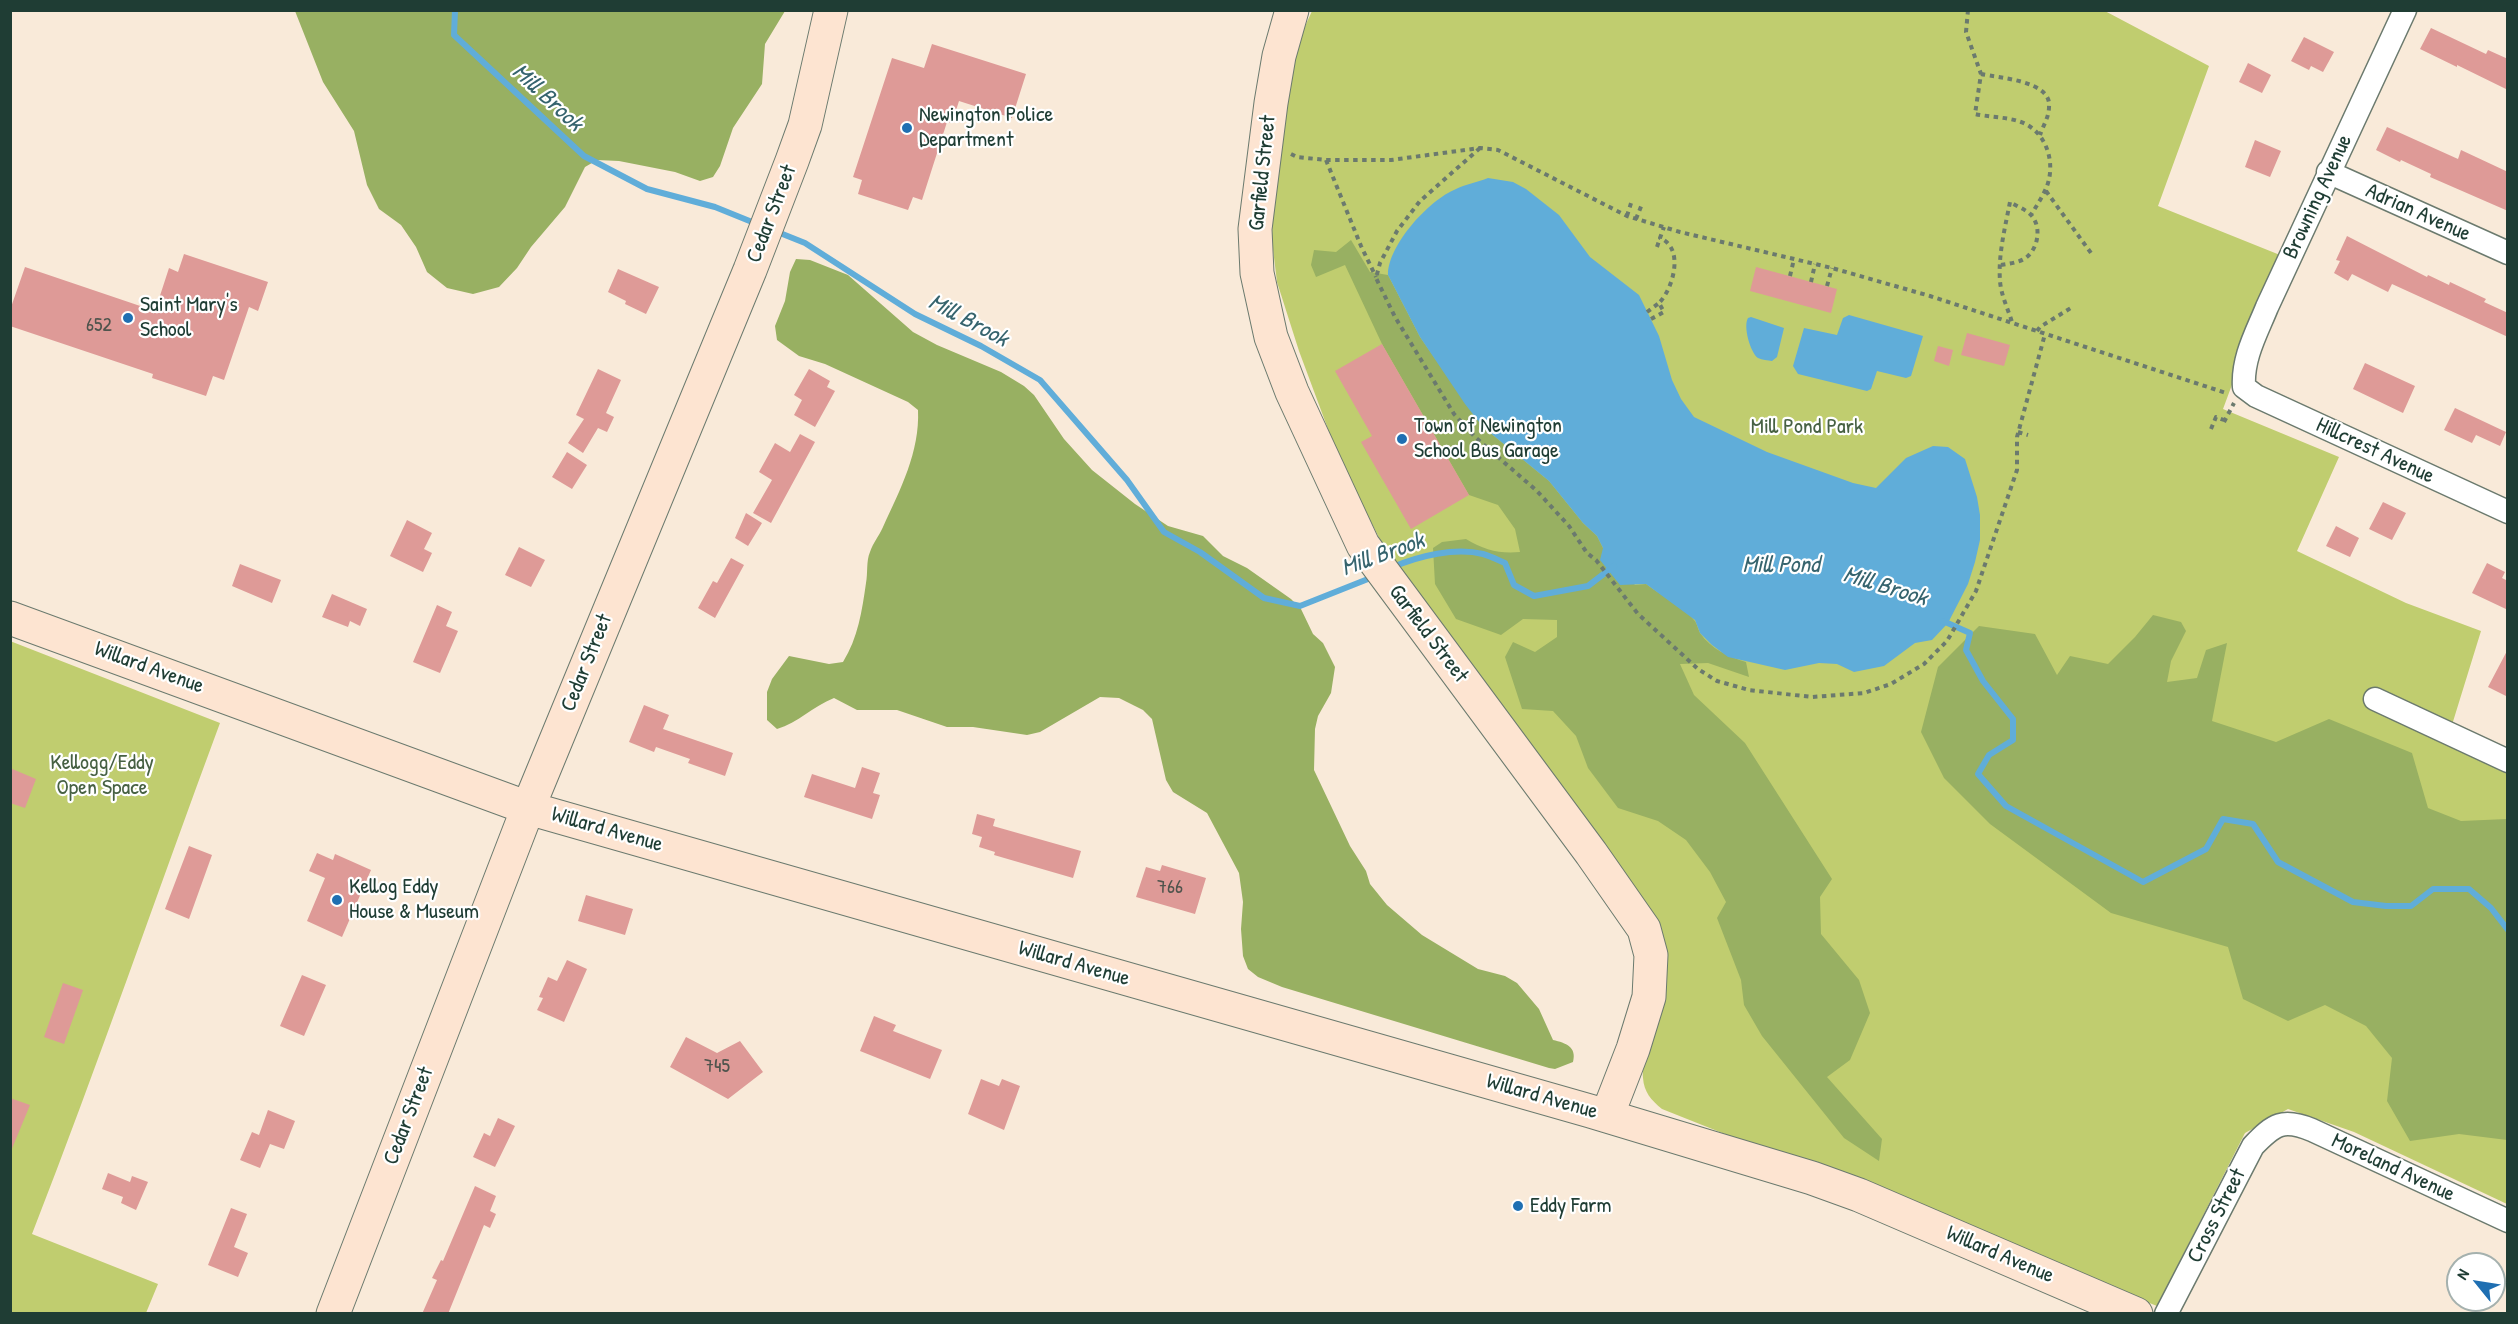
<!DOCTYPE html>
<html>
<head>
<meta charset="utf-8">
<style>
	body { margin:0 }
	#map { position:relative; width:2518px; height:1324px; overflow:hidden; background:#f9ead9; font-family:"Patrick Hand",sans-serif }
	canvas { display:block }
	.frame { position:absolute; inset:0; border:12px solid #1f3d34; pointer-events:none }
	.north { position:absolute; left:2446px; top:1252px; width:60px; height:60px; box-sizing:border-box; background:#fff; border:2px solid #a5b1ae; border-radius:50%; rotate:300deg; font-size:16px; font-weight:700; line-height:24px; text-align:center; color:#1f3d34 }
	.north::after { content:''; display:block; margin:auto; width:21px; height:27px; background:#1f6fb2; clip-path:polygon(50% 0,100% 100%,50% 72%,0 100%) }
</style>
</head>
<body>
<div id="map">
<canvas width="2518" height="1324"></canvas>
<div class="frame"></div>
<div class="north">N</div>
</div>
<script>
const g = document.querySelector('canvas').getContext('2d');
g.lineJoin = 'round';
function paint(path, color) { g.fillStyle = color; g.fill(path, 'evenodd'); }
function trace(path, color, width, dash) { g.strokeStyle = color; g.lineWidth = width; g.lineCap = dash ? 'butt' : 'round'; g.setLineDash(dash || []); g.stroke(path); }
function label(font, color, halo, rows, align = 'center') {
  g.font = font + ' "Patrick Hand",sans-serif'; g.lineWidth = 4.5; g.setLineDash([]); g.textBaseline = 'middle'; g.strokeStyle = halo; g.fillStyle = color; for (const [text, x, y, turn = 0] of rows) {
    g.save(); g.translate(x, y); g.rotate((+turn || 0) * Math.PI / 180); g.textAlign = isNaN(turn) ? turn : align; if (halo) g.strokeText(text, 0, 0); g.fillText(text, 0, 0); g.restore();
  }
}
paint(new Path2D(`
	M2103 10 2209 66 2158 206 2280 255 2223 409 2339 457 2297 551 2406 603 2481 631 2447 741 2507 769V1204L2354 1132 2288 1109 2245 1133 2157 1306 1662 1109C1651 1100 1644 1092 1643 1078 1641 1064 1660 1009 1665 992L1390 559 1341 464 1299 351 1277 282 1272 241 1273 193 1290 59 1312 11Z
	M10 641 220 723C157 893 98 1065 32 1234L158 1284 146 1313H11Z`), '#c0cd6f');
paint(new Path2D(`
	M295 11H785L765 44 762 84 733 128 720 166 713 177 700 181 675 172 619 161 597 160 585 167 565 207 531 247 517 268 499 287 473 294 447 288 427 272 416 247 401 225 379 209 367 185 354 131 323 82Z
	M1351 240 1370 272 1388 275 1420 337 1483 427 1549 481 1583 523 1597 536 1603 548 1635 585 1646 584C1661 596 1682 604 1694 620 1697 623 1698 629 1700 633 1711 649 1729 657 1746 662L1749 677 1708 663 1680 664 1694 695 1745 743 1832 879 1820 897 1821 934 1859 980 1870 1013 1850 1060 1827 1077 1882 1139 1879 1161 1844 1138 1762 1036 1744 1005 1741 980 1717 918 1726 902 1710 872 1686 840 1658 821 1618 808 1588 768 1576 736 1553 711 1522 709 1505 657 1513 642 1535 652 1557 637V620L1523 619 1501 635 1456 619 1435 584 1433 548 1442 542 1466 539C1484 550 1500 554 1520 552L1515 529 1498 505 1469 495 1382 344 1345 265 1316 277 1311 265 1314 250 1336 252Z
	M796 259 810 260 848 275 913 332 937 345 1001 372 1024 386 1034 395 1064 439 1092 470 1135 504 1168 526 1203 536 1223 556 1247 568 1291 599 1301 609 1313 634 1323 643 1335 667 1331 693 1318 716 1315 729 1314 770 1350 846 1366 871 1370 884 1387 905 1422 935 1478 969 1505 976 1517 983 1539 1009 1553 1040C1566 1043 1577 1047 1573 1062L1555 1069 1549 1068 1282 987 1258 977 1248 969 1243 956 1241 929 1243 902 1239 873 1207 813 1173 792 1166 780 1152 719 1143 710 1119 698 1100 697 1040 732 1027 735 973 727H947L897 710H857L834 698C813 706 798 723 777 729L767 720V692L772 679 789 656 829 664 843 662C858 638 862 611 866 583 868 573 866 561 870 552 873 543 879 536 883 527 900 490 920 452 918 410L908 402 825 364 799 356 777 340 775 326 785 301 790 272Z
	M2153 615 2181 622 2186 631 2171 661 2167 682 2197 678 2206 650 2227 643 2212 721 2276 742 2329 719 2412 753 2428 808 2461 821 2507 819V1140L2459 1134 2410 1141 2387 1101 2392 1058 2366 1026 2325 1005 2288 1021 2243 999 2228 947 2111 913 1990 824 1944 778 1921 732 1938 667 1979 626 2035 634 2057 675 2070 656 2108 664 2135 637Z`), '#98b062');
paint(new Path2D(`
	M1488 178 1513 182 1526 189 1559 215 1590 257 1639 295 1659 336 1672 380 1681 399 1694 417 1767 452 1853 483 1876 488 1906 458 1933 446 1948 447 1965 459 1977 497 1980 515V540L1975 562 1968 584 1948 623 1932 640 1915 643 1884 666 1854 672 1837 664 1819 663 1785 670 1728 657 1712 645 1700 633 1695 620 1646 584 1620 585 1600 560 1603 548 1597 536 1583 523 1549 481 1483 427 1465 404 1420 337 1388 275C1388 245 1429 200 1456 189 1466 184 1478 182 1488 178Z
	M1849 315 1923 336 1911 376 1906 378 1877 371 1871 389 1867 391 1798 374 1793 366 1804 328 1837 335 1843 318Z
	M1751 317 1784 328 1777 357 1772 361C1768 360 1762 360 1758 358 1750 352 1743 326 1748 318Z`), '#60add9');
trace(new Path2D(`
	M455 10 454 35 584 156 647 189 715 207 757 224
	M775 231 805 243 915 314 981 346 1040 380 1127 480 1164 532 1200 552 1264 598 1300 606 1373 577
	M1393 567C1419 556 1455 547 1483 554 1490 556 1498 560 1505 563L1514 585 1534 596 1588 586 1614 566
	M1943 621 1970 633 1966 650 1983 681 2013 719V740L1989 755 1978 774 2006 806 2143 882 2206 849 2223 819 2253 824 2278 862 2353 902 2386 906H2411L2433 889H2469L2491 908 2508 930`), '#60add9', 6);
paint(new Path2D(`
	M2431 28 2486 54 2488 50 2508 59V90L2457 65V67L2420 49Z
	M2304 37 2334 52 2323 72 2311 66 2309 70 2291 61Z
	M932 44 1026 74 1012 118 959 101 952 123 947 122 922 200 913 197 908 210 858 194 862 180 853 177 892 58 924 68Z
	M2248 63 2271 75 2262 93 2239 82Z
	M2387 127 2458 159 2461 150 2508 172V211L2430 177 2431 174 2401 160 2400 162 2376 150Z
	M2255 140 2281 151 2270 177 2245 167Z
	M2347 236 2427 277 2428 275 2449 285 2450 282 2486 299 2484 302 2508 313V337L2392 284 2388 292 2352 274 2348 281 2334 273 2340 261 2336 260Z
	M184 254 268 282 258 311 249 307 224 380 213 376 206 396 152 378 153 374 10 326V310L25 267 155 311 169 268 178 272Z
	M1756 267 1837 289 1831 313 1750 291Z
	M618 269 659 287 646 314 625 304 626 301 608 292Z
	M1967 333 2010 345 2004 366 1961 355Z
	M1382 344 1469 495 1411 529 1361 442 1372 436 1335 371Z
	M1938 346 1953 350 1949 366 1934 361Z
	M2365 363 2415 386 2403 413 2353 389Z
	M598 369 621 380 606 413 614 417 607 432 598 428 583 453 568 443 584 419 576 415Z
	M809 369 830 381 827 387 835 391 815 427 794 415 802 400 794 395Z
	M2455 408 2506 432 2500 446 2476 435 2472 443 2444 430Z
	M800 434 815 442 771 523 753 513 772 480 759 472 775 443 790 452Z
	M567 452 587 465 572 489 552 477Z
	M2383 502 2406 513 2392 540 2369 529Z
	M746 513 762 523 748 546 735 538Z
	M407 520 432 533 424 549 432 553 423 572 390 556Z
	M2336 526 2359 538 2350 557 2326 546Z
	M519 547 545 560 531 587 505 575Z
	M731 558 744 565 715 618 698 608 713 581 717 583Z
	M2487 563 2505 572 2502 578 2508 581V610L2472 593Z
	M240 564 281 580 272 603 232 586Z
	M332 594 367 609 360 626 350 621 348 627 322 617Z
	M437 605 452 612 446 626 458 631 440 673 413 662Z
	M2508 649V697L2488 687Z
	M644 705 669 715 663 729 733 753 725 776 688 763 690 759 656 747 654 752 629 742Z
	M862 767 880 773 873 793 880 795 872 819 804 797 812 774 855 788Z
	M10 768 36 779 25 808 10 803Z
	M977 814 995 819 993 826 1081 851 1073 878 994 855 995 852 979 847 982 837 972 834Z
	M189 846 212 855 189 919 165 909Z
	M317 853 333 860 335 854 371 870 342 937 307 921 325 878 309 871Z
	M1162 865 1206 878 1195 914 1136 897 1146 867 1160 871Z
	M586 895 633 909 625 935 578 921Z
	M567 960 587 969 564 1022 537 1010 543 998 539 997 548 977 557 981Z
	M302 975 326 985 304 1036 280 1026Z
	M63 983 83 990 64 1044 44 1037Z
	M874 1016 896 1025 893 1031 942 1050 930 1079 860 1051Z
	M686 1037 717 1053 740 1041 763 1072 728 1099 670 1067Z
	M981 1079 999 1086 1002 1079 1020 1086 1004 1130 968 1114Z
	M10 1098 30 1105 11 1151H10Z
	M268 1110 295 1121 284 1149 270 1144 260 1168 240 1160 252 1132 259 1135Z
	M498 1118 515 1126 495 1167 473 1157 484 1133 490 1136Z
	M108 1173 130 1182 132 1176 148 1182 136 1210 121 1203 123 1197 102 1189Z
	M475 1186 496 1196 490 1211 496 1214 490 1228 484 1225 448 1314H422L437 1280 432 1278 441 1260 443 1261Z
	M231 1208 247 1214 234 1247 248 1253 238 1277 208 1265Z`), '#de9a97');
const street = new Path2D(`
	M2405 10 2267 307C2257 332 2242 358 2244 387L2256 396 2508 512
	M2328 172 2508 253
	M2375 699 2508 761
	M2166 1314 2253 1146C2274 1124 2283 1118 2312 1130L2508 1221`);
const secondary = new Path2D(`
	M1292 10 1279 56 1271 103 1255 229 1257 273 1271 337 1292 392 1363 545 1591 853 1644 929 1651 955 1649 997 1633 1049 1607 1116
	M10 618 528 808 1590 1111 1812 1178 1859 1195 2136 1314
	M333 1314 528 808 750 270 792 161 805 125 831 10`);
trace(street, '#6b7a6e', 25);
trace(secondary, '#6b7a6e', 35);
trace(new Path2D(`
	M1968 10 1966 32 1981 74 1975 114C1989 117 2007 117 2021 122 2046 131 2056 162 2047 186 2043 196 2037 205 2031 215
	M1981 74C2000 78 2052 81 2049 107 2049 117 2043 126 2040 135
	M1480 148 1420 201 1397 231 1380 263 1376 278 1395 317 1454 414 1475 437 1537 491 1569 526 1587 553 1596 560 1638 614 1698 669 1717 681 1749 690 1812 697 1864 693 1891 684 1924 664 1947 641 1976 591 2017 470V437L2045 334
	M1291 154 1297 157 1326 160H1391L1480 148 1498 150 1627 216 1680 232 1832 268 1930 296 2226 393
	M1326 160 1361 246 1376 277
	M2046 191 2091 253
	M1627 216 1632 200
	M1636 219 1642 204
	M1657 247 1660 238
	M2001 265C2007 264 2017 263 2024 259 2038 251 2043 226 2030 214 2025 209 2016 206 2010 202 2005 228 1998 255 2000 281 2001 295 2008 309 2012 322
	M1790 276 1794 259
	M1811 282 1815 264
	M1827 286 1832 268
	M1647 312 1659 303
	M1651 319 1664 312 1659 303C1673 289 1685 248 1660 238L1664 227
	M2037 331 2040 327 2074 306
	M2224 422 2234 403
	M2211 429 2216 417 2224 420
	M2018 432 2028 435`), '#6b7a6e', 4, [4.5, 4.5]);
trace(street, '#fff', 22);
trace(secondary, '#fde4d1', 33);
for (const [x, y, r, color] of [
	[907,128,6,"#1f6fb2"],
	[128,318,6,"#1f6fb2"],
	[1402,439,6,"#1f6fb2"],
	[337,900,6,"#1f6fb2"],
	[1518,1206,6,"#1f6fb2"]
]) { const dot = new Path2D(); dot.arc(x, y, r, 0, 2 * Math.PI); g.fillStyle = color; g.fill(dot); trace(dot, '#fff', 2); }
label('20px', '#4f544d', null, [
	["652",99,326],
	["766",1170,888],
	["745",717,1067]
]);
label('22px', '#1f3d34', '#fff', [
	["Newington Police",919,115],
	["Department",919,140],
	["Saint Mary's",140,305],
	["School",140,330],
	["Town of Newington",1414,426],
	["School Bus Garage",1414,451],
	["Kellog Eddy",349,887],
	["House & Museum",349,912],
	["Eddy Farm",1530,1206]
], 'left');
label('22px', '#1f3d34', '#fff', [
	["Garfield Street",1263,173,-84],
	["Browning Avenue",2318,197,-65],
	["Adrian Avenue",2418,213,24],
	["Cedar Street",772,214,-69],
	["Hillcrest Avenue",2375,451,25],
	["Garfield Street",1428,634,53],
	["Cedar Street",587,663,-68],
	["Willard Avenue",149,668,20],
	["Willard Avenue",607,830,16],
	["Willard Avenue",1074,964,16],
	["Willard Avenue",1542,1097,16],
	["Cedar Street",409,1116,-69],
	["Moreland Avenue",2393,1168,25],
	["Cross Street",2217,1216,-63],
	["Willard Avenue",2000,1255,23]
]);
label('22px', '#476143', '#fff', [
	["Mill Pond Park",1807,427],
	["Kellogg/Eddy",102,763],
	["Open Space",102,788]
]);
label('italic 24px', '#36646e', '#fff', [
	["Mill Brook",547,98,43],
	["Mill Brook",968,321,28],
	["Mill Brook",1383,555,-20],
	["Mill Pond",1781,566],
	["Mill Brook",1885,587,17]
]);
</script>
</body>
</html>
